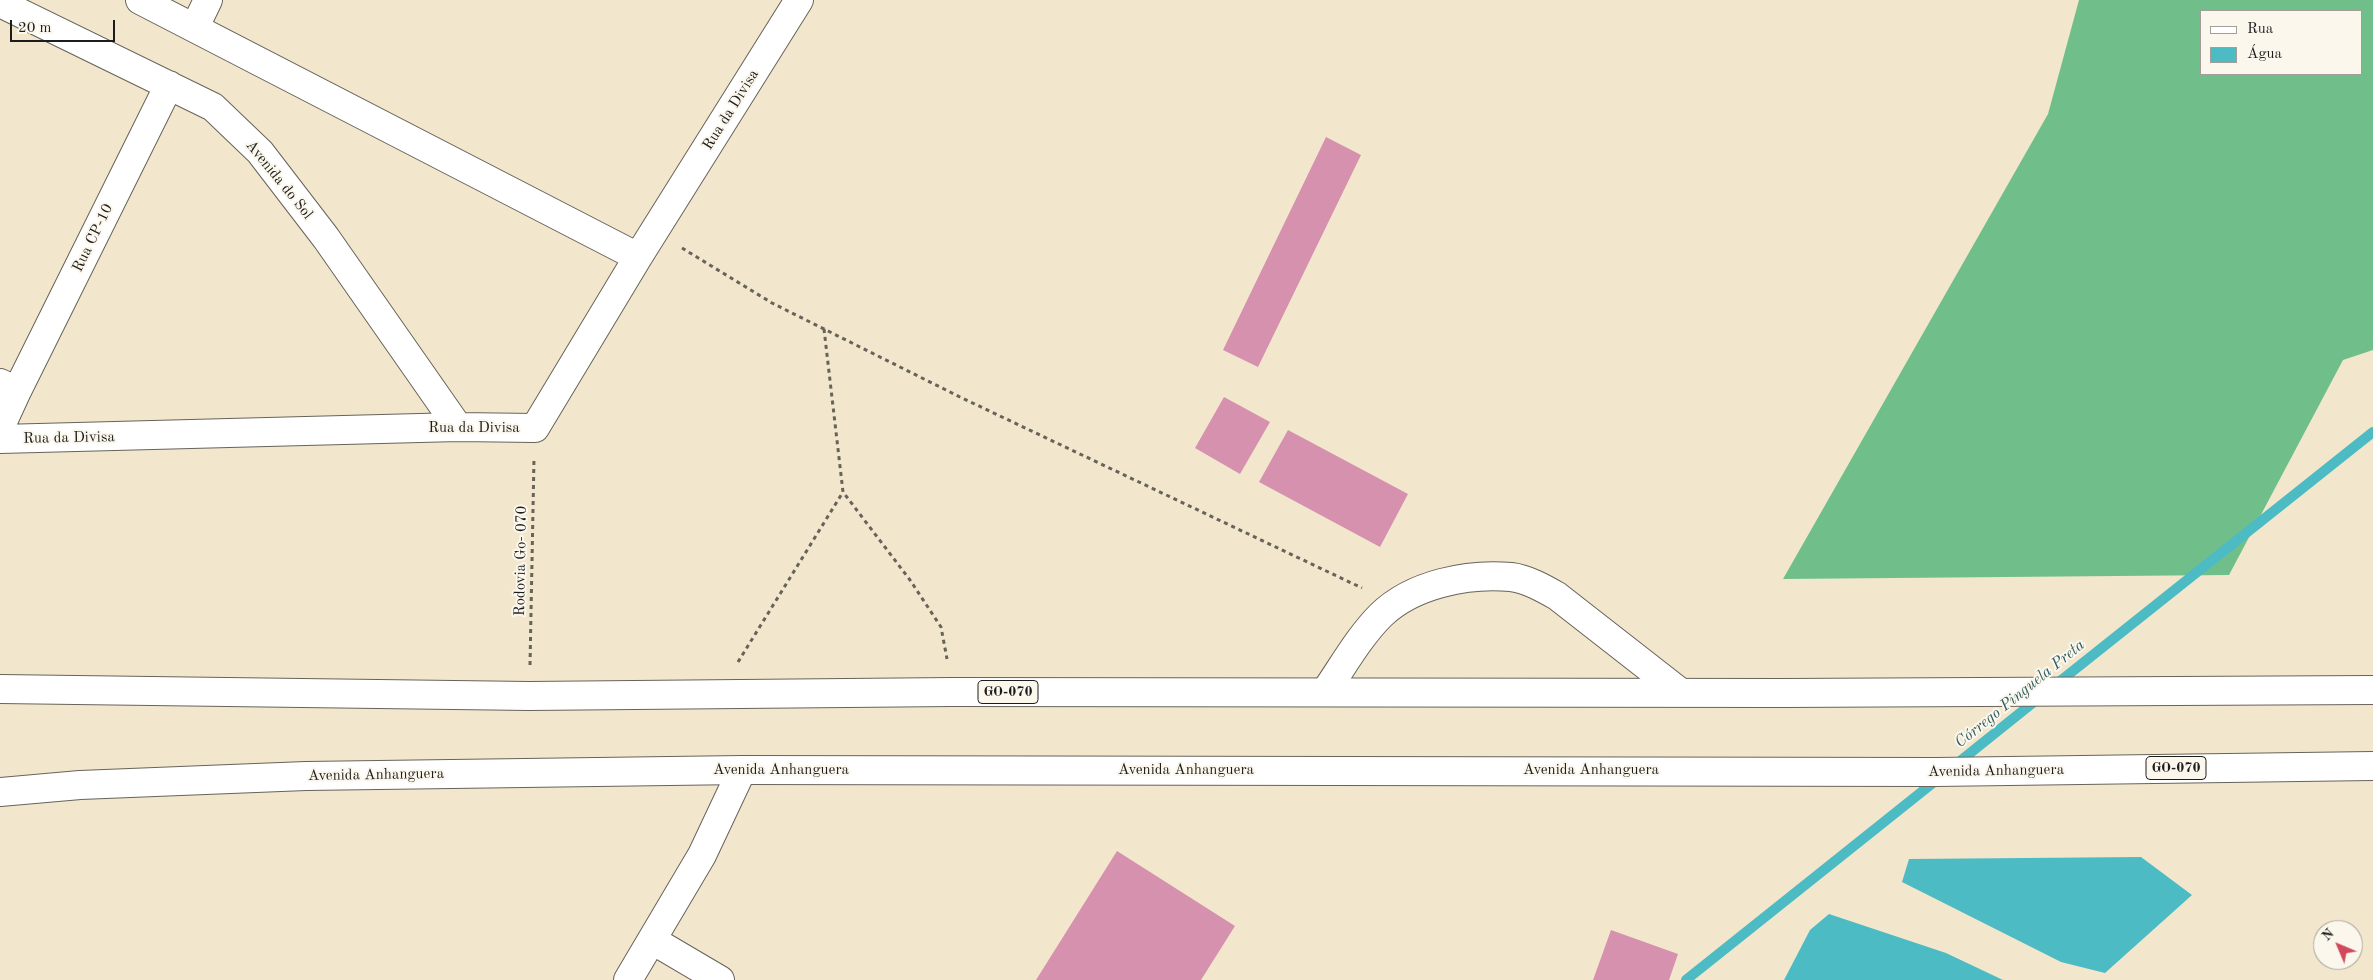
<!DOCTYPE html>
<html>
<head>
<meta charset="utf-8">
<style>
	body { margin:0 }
	#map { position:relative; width:2373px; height:980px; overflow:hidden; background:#f2e7cd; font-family:"Old Standard TT",serif }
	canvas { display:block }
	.legend { position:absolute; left:2200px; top:10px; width:162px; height:65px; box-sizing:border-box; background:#fbf7ec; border:1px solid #a29f99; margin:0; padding:6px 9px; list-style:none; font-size:15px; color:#1c1c1c }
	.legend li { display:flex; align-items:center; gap:10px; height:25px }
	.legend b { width:25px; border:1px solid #a29f99 }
	.north { position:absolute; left:2313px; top:920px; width:50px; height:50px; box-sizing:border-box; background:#fbf7ec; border:1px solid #a29f99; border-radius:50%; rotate:315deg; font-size:14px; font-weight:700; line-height:20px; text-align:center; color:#1c1c1c }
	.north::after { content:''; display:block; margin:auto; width:18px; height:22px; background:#d1495b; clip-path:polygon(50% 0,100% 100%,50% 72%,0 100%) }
	.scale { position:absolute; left:10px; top:20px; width:105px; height:22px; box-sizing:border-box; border:2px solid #1c1c1c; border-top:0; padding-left:6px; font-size:15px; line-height:18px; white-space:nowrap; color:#1c1c1c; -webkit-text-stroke:4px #fbf7ec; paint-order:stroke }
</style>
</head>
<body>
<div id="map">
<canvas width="2373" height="980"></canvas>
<ul class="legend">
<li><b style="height:6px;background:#fff"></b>Rua</li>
<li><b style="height:14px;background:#4dbbc4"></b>Água</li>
</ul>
<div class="north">N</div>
<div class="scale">20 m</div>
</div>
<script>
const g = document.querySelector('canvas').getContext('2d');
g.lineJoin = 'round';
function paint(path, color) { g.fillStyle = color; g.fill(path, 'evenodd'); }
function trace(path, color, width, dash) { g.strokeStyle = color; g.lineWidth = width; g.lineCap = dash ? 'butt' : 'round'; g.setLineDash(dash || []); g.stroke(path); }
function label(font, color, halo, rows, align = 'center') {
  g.font = font + ' "Old Standard TT",serif'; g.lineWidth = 4; g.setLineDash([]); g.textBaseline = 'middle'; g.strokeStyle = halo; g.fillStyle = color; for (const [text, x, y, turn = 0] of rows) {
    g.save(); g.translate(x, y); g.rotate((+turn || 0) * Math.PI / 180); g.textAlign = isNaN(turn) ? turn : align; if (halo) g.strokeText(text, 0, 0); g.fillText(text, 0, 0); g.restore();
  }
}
paint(new Path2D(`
	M2079 0H2373V350L2343 360 2229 575 1783 579 2048 114ZM2202 11H2362V74H2202Z`), '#70bf8a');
paint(new Path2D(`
	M2141 857 2192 895 2105 973 2061 962 1902 882 1909 859Z
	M1829 914 1946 953 2003 980H1784L1810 930Z`), '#4dbbc4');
trace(new Path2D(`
	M2054 686 2373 432
	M1954 766 2040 697
	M1686 980 1939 778`), '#4dbbc4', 10);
paint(new Path2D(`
	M1326 137 1361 155 1258 367 1223 350Z
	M1224 397 1270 422 1240 474 1195 448Z
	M1288 430 1408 494 1380 547 1259 482Z
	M1117 851 1235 926 1201 980H1036Z
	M1611 930 1678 954 1669 980H1593Z`), '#d691af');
const minor = new Path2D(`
	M140 0 638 257
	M0 3 213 107 260 152 326 238 458 427
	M195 27 208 0
	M0 383 17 391 0 428
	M17 391 169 85
	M0 439 458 427 535 428 638 257 799 0
	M1325 692C1343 666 1359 637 1381 615 1413 584 1468 573 1511 577 1527 579 1543 588 1557 596L1680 692
	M652 940 720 980
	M628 980 702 855 742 770`);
const highway = new Path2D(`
	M0 689 529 696 952 692 1784 693 2373 690
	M0 792 80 785 306 776 742 770 1936 772 2373 766`);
trace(minor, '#67635a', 30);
trace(highway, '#67635a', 30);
trace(new Path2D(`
	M682 248 772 303 960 397 1362 588
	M824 329 843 492 910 580 941 627 947 659
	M738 662 843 492
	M530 665 534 458`), '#67635a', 3, [4, 4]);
trace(minor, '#fff', 28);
trace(highway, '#fff', 28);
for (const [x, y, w] of [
	[1008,692,60],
	[2176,768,60]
]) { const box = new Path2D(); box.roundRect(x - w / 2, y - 11.5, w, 23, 4); g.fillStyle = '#fbf7ec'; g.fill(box); trace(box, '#1c1c1c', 1); }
label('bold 14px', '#1c1c1c', null, [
	["GO-070",1008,692],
	["GO-070",2176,768]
]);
label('15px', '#1c1c1c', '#fbf7ec', [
	["Rua da Divisa",731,110,-58],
	["Avenida do Sol",279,180,51],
	["Rua CP-10",93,238,-64],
	["Rua da Divisa",474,428],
	["Rua da Divisa",69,438,-1],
	["Rodovia Go- 070",521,561,-89],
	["Avenida Anhanguera",781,770],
	["Avenida Anhanguera",1186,770],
	["Avenida Anhanguera",1591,770],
	["Avenida Anhanguera",1996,771,-1],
	["Avenida Anhanguera",376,775,-1]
]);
label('italic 16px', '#305c5f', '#fbf7ec', [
	["Córrego Pinguela Preta",2020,694,-39]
]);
</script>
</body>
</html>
